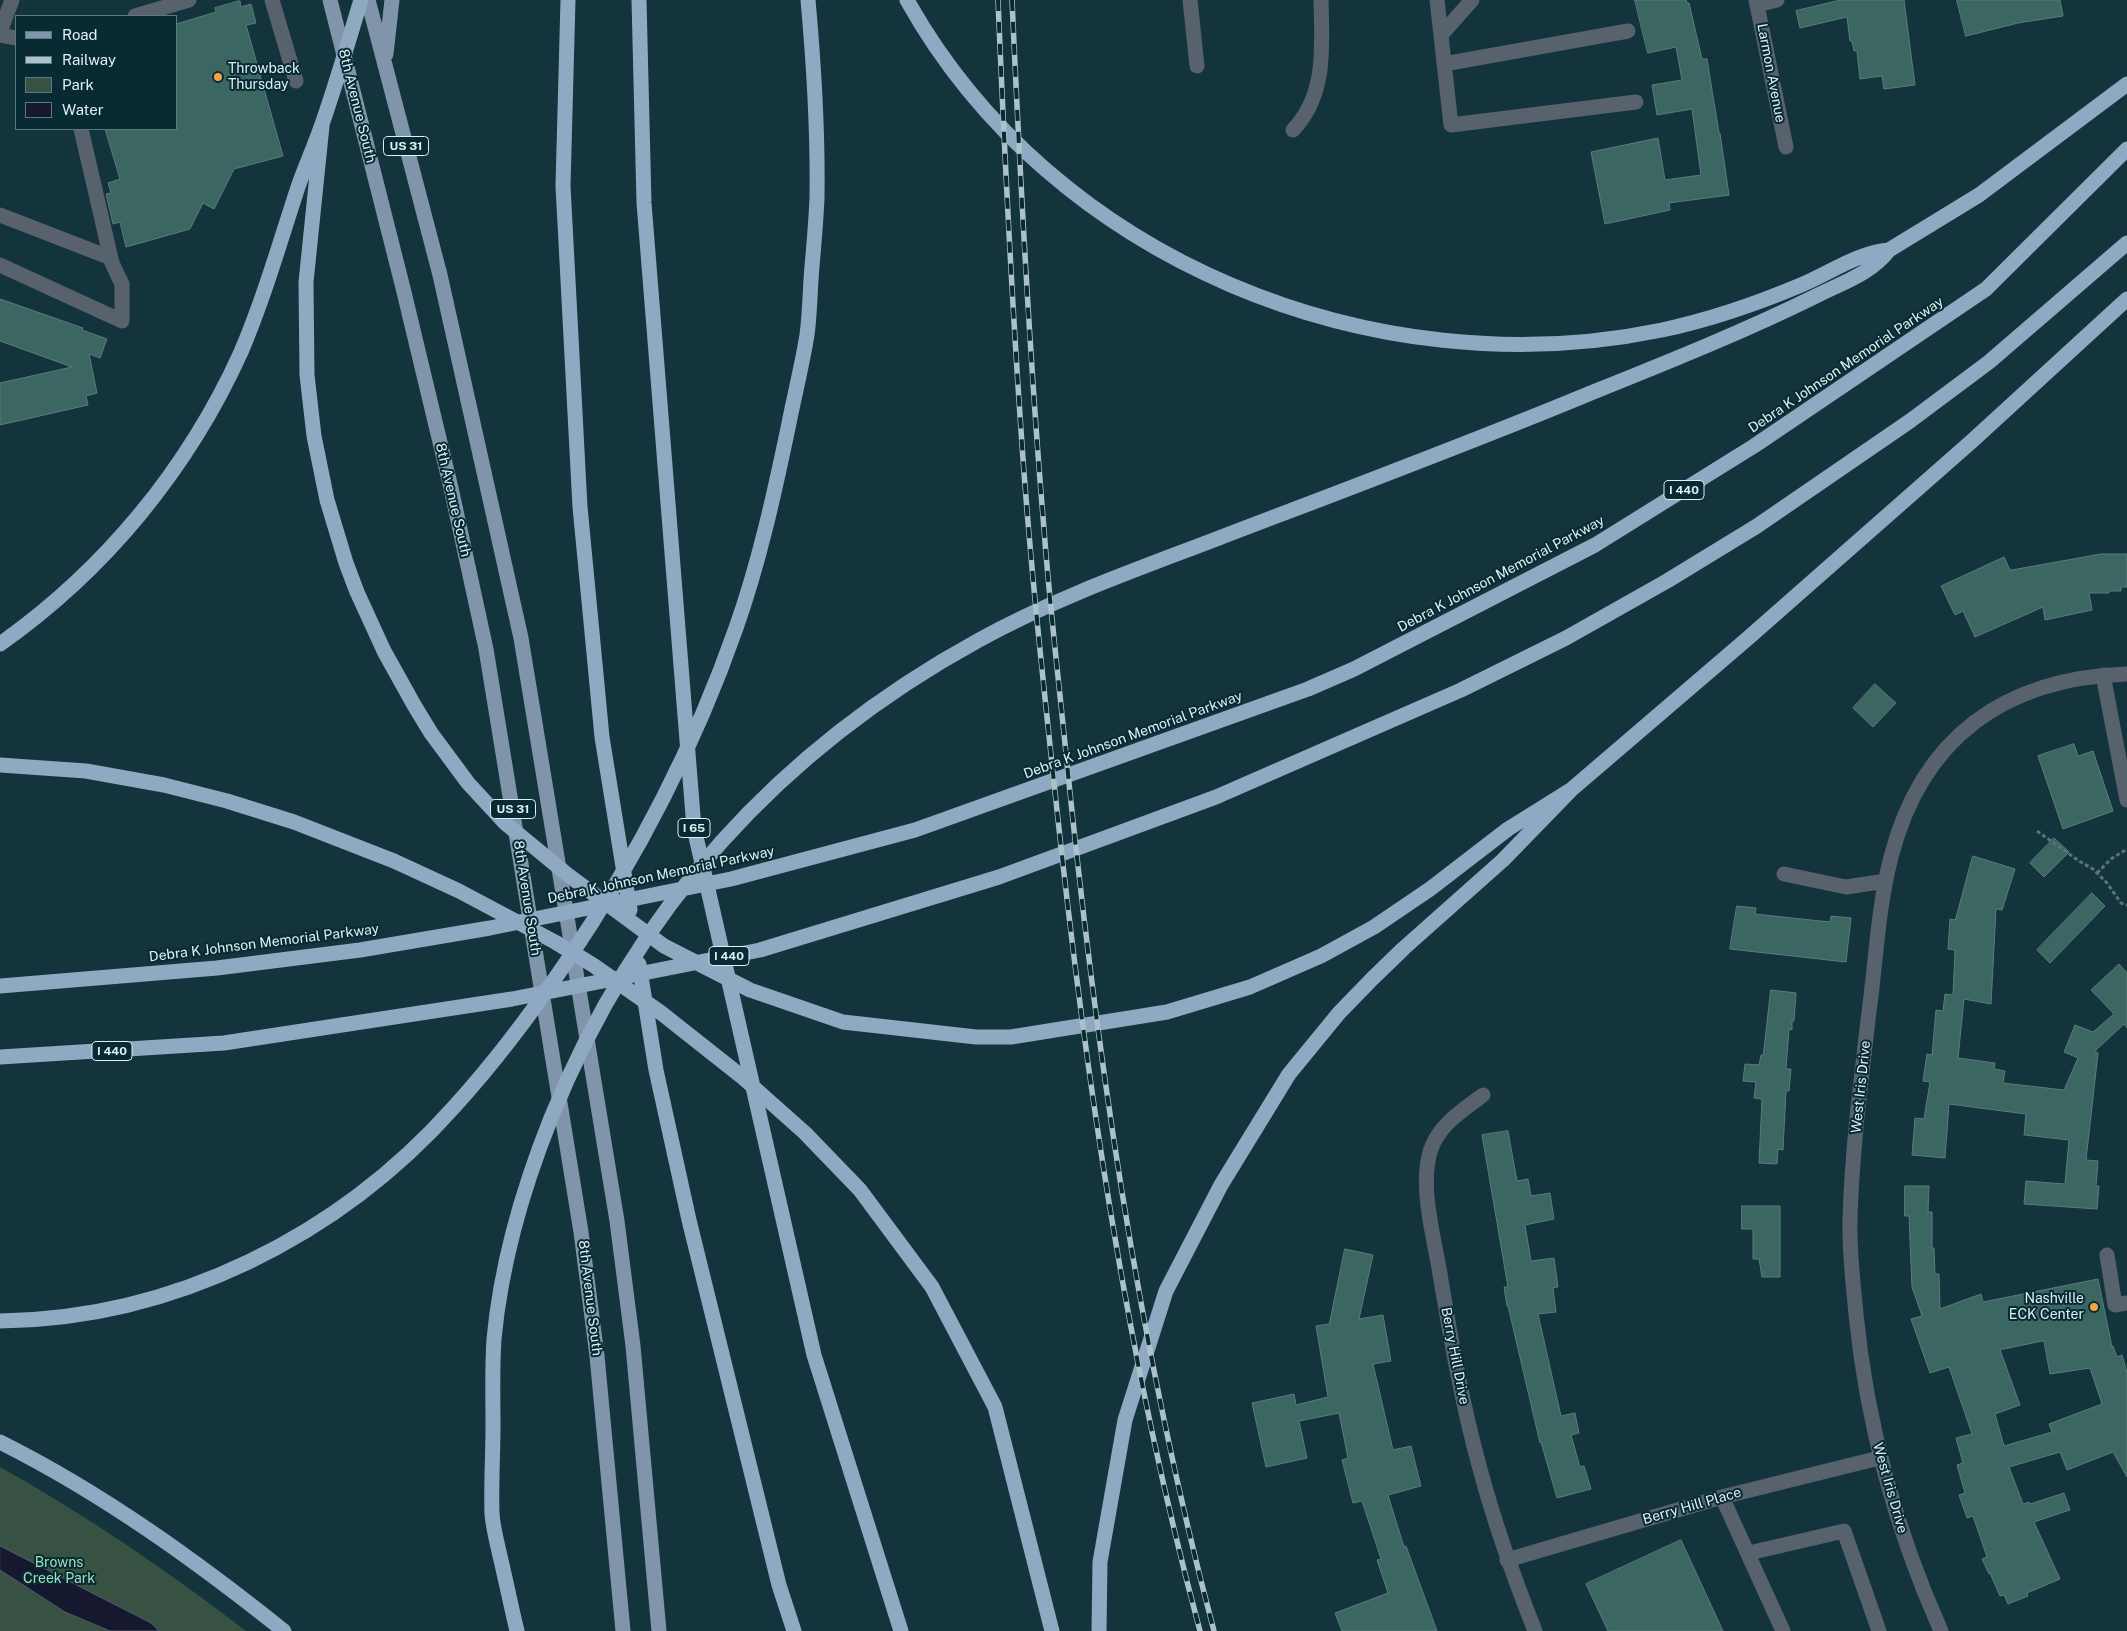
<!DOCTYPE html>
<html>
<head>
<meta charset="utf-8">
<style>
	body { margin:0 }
	#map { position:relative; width:2127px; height:1631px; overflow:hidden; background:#13343d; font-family:"Public Sans",sans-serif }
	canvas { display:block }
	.legend { position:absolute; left:15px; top:15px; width:162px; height:115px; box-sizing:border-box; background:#072a33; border:1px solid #5d7981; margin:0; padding:6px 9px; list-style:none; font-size:15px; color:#ddf0f5 }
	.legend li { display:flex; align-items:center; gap:10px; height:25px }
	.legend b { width:25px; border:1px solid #5d7981 }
</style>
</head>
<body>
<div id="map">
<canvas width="2127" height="1631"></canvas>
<ul class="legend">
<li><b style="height:6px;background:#8095aa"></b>Road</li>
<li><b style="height:6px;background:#acc2c8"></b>Railway</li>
<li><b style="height:14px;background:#375243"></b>Park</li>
<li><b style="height:14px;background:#161830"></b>Water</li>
</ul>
</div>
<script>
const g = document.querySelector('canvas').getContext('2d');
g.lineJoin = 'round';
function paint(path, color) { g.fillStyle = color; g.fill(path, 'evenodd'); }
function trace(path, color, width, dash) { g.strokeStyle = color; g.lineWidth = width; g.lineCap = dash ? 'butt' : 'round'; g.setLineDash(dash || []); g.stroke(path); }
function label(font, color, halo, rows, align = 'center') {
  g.font = font + ' "Public Sans",sans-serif'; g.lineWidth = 4; g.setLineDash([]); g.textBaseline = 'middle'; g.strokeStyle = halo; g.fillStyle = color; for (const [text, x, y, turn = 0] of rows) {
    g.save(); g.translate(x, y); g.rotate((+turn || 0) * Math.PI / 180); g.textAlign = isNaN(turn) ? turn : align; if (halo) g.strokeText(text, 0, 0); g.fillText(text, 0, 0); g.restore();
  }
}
paint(new Path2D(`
	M0 1467C86 1515 168 1571 246 1631H0Z`), '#375243');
const water = new Path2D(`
	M0 1546 151 1623 159 1631H110L65 1612 0 1570Z`);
paint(water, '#161830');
trace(water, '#52596b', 1);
const building = new Path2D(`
	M1635 0H1686L1687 3H1689L1702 59H1707L1719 133H1720L1729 195 1669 203 1670 210 1605 224 1591 152 1658 138 1665 180 1701 175 1692 109 1657 115 1652 85 1682 80 1676 47 1648 53Z
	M1841 0H1904L1915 85 1884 89 1882 76 1860 79 1857 51H1854L1852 41H1850L1847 17 1800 28 1796 11Z
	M1957 0H2060L2063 16 2018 23 1966 36Z
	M240 1 241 7 251 4 256 23 246 25 283 156 234 169 214 209 203 203 190 229 126 247 120 222 113 224 106 194 111 193 108 183 120 179 105 129H176V24L216 12 215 8Z
	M0 299 83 328 82 330 107 339 100 358 89 354 97 393 86 396 88 405 0 425V383L72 367 0 341Z
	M2101 554H2127V587H2121V591H2109V593H2089L2092 610 2045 620 2043 607 1975 637 1963 611 1955 615 1941 586 2004 557 2010 570Z
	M1875 684 1896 703 1873 727 1853 708Z
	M2074 744 2078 756 2093 751 2113 811 2063 829 2038 756Z
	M2054 838 2069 852 2044 877 2030 863Z
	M1973 856 2015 869 2002 910 1996 909 1991 1004 1964 999 1958 1058 1995 1063 1994 1069 2005 1071 2003 1083 2064 1090 2078 1058 2064 1052 2075 1025 2093 1032 2114 1014 2091 990 2119 964 2127 973V1028L2124 1024 2095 1051 2098 1053 2086 1160 2098 1161 2096 1186H2099L2097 1209 2024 1204 2026 1181 2065 1184 2069 1140 2024 1135 2026 1114 1949 1104 1945 1158 1912 1155 1915 1118 1924 1119 1930 1082 1923 1081 1927 1054 1932 1055 1936 1010 1943 1011 1945 994 1953 995 1955 950 1948 949 1950 919 1955 920Z
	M2092 893 2105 906 2050 963 2037 950Z
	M1737 906 1756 908 1755 914 1811 920 1830 922 1831 916 1851 918 1846 962 1730 949Z
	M1771 990 1796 993 1794 1021H1792V1030L1789 1029 1786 1069H1791L1789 1091H1786L1783 1150 1778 1149 1777 1164 1759 1163 1762 1099 1754 1098 1756 1082 1743 1081 1745 1064 1759 1065 1761 1055H1763Z
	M1508 1131 1517 1181 1528 1179 1531 1196 1550 1193 1554 1219 1525 1225 1531 1261 1554 1258 1558 1287 1553 1288 1556 1312 1538 1314 1561 1416 1575 1413 1579 1433 1571 1435 1580 1467 1584 1466 1591 1489 1557 1498 1541 1442 1540 1443 1508 1306H1507L1504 1287H1508L1482 1135Z
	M1905 1186H1929L1928 1212H1932V1248H1934L1935 1274H1939L1940 1309 1981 1294 1983 1302 2098 1279 2112 1347 2113 1346 2117 1357 2122 1355 2127 1372V1477L2113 1452 2067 1470 2060 1452 2009 1467 2023 1504 2029 1502 2030 1504 2064 1493 2070 1510 2034 1522 2060 1579 2027 1593 2028 1596 2008 1604 2004 1595 2000 1596 1990 1573 1989 1574 1982 1559 1987 1557 1973 1516 1967 1518 1959 1495 1965 1493 1957 1465 1963 1463 1956 1438 1972 1434 1949 1367 1930 1373 1911 1319 1922 1316 1912 1287 1909 1216H1905ZM2044 1341 2050 1374 2090 1368 2102 1404 2049 1424 2052 1432 2004 1446 1995 1414 2020 1405 2000 1350Z
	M1742 1206H1780V1277H1762L1759 1259H1753V1229H1742Z
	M1345 1249 1373 1255 1359 1319 1383 1315 1391 1361 1373 1364 1393 1450 1411 1446 1421 1486 1388 1495 1404 1547 1406 1546 1437 1631H1342L1335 1613 1388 1593 1377 1560 1381 1559 1362 1501 1353 1503 1342 1460 1348 1458 1339 1413 1299 1421 1307 1458 1266 1467 1252 1403 1294 1394 1296 1405 1328 1397 1316 1326 1329 1324Z
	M1681 1540 1723 1631H1608L1586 1584Z`);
paint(building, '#3c6662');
trace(building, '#597d7a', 1);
trace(new Path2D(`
	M2037 831 2079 861 2093 869 2107 883 2121 903 2127 905
	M2097 873 2111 859 2127 849`), '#57747b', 3, [4, 2.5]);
trace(new Path2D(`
	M272 0 296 81
	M1190 0 1197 66
	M1437 0 1451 125 1636 102
	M1756 0 1786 147
	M1757 5 1777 0
	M135 16 189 0
	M0 32 12 0
	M0 35 16 38
	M1441 35 1472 0
	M1444 64 1628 31
	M1293 130C1327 95 1322 45 1321 0
	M0 215 111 258
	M0 265 122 321V284L112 263 81 129
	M2103 675 2127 800
	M1784 874 1846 887 1886 881
	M1483 1095C1462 1111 1438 1125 1430 1152 1420 1186 1433 1234 1439 1268 1450 1335 1462 1404 1480 1469 1495 1525 1514 1578 1535 1631
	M2107 1255 2115 1305 2127 1303
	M1722 1497 1783 1631
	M1749 1553 1844 1531 1879 1631
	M1507 1560 1722 1497 1879 1458
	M1941 1631C1895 1528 1867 1426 1856 1314 1853 1282 1849 1250 1850 1219 1852 1150 1861 1081 1869 1012 1876 961 1878 907 1891 857 1922 737 2005 678 2127 674`), '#58626d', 15);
trace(new Path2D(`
	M330 0 403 288 451 488 486 649 581 1232 597 1356 623 1631
	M368 0 440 275 521 638 617 1221 633 1346 659 1631
	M386 54 392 0`), '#8095aa', 15);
trace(new Path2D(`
	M568 0 563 186 580 507 602 737 630 910
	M639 0 644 203 694 828 814 1355 901 1631
	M907 0C1052 260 1374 390 1662 330 1709 320 1756 304 1801 285 1830 273 1857 253 1889 250
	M322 126 306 282 307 375 314 436 327 500 346 563 357 592 384 651 414 705 431 733 468 783 505 823 568 875 664 946 750 990 843 1022 976 1037H1011L1167 1012 1250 987 1321 956 1374 927 1430 889 1508 829 1572 789
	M0 644C105 570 188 469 241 352 264 298 280 242 298 187 305 167 314 147 321 127 336 85 348 42 361 0
	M0 765 86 771 164 785 227 801 294 822 394 861 459 891 555 942 593 965 660 1012 741 1076 805 1133 860 1190 932 1287 995 1407 1052 1631
	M639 964 656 1070 689 1220 779 1585 794 1631
	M0 986 217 968 360 950 490 928 731 879 915 830 1308 689 1354 669 1595 545 1754 446 1986 289 2127 149
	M0 1057 224 1043 512 999 760 950 999 877 1216 797 1461 690 1566 638 1667 581 1757 526 1910 421 1989 362 2127 243
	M0 1321C174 1319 339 1236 454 1107 494 1063 531 1014 565 964 636 859 694 748 736 628 759 563 774 495 788 428 794 397 802 366 807 335 810 313 810 289 812 266 814 244 816 221 817 198 818 132 814 66 808 0
	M0 1442C102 1493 195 1560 284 1631
	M517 1631C511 1606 506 1581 500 1556 497 1542 493 1528 492 1514 491 1485 493 1455 493 1426 493 1397 492 1368 494 1339 501 1264 523 1188 551 1118 636 908 780 749 979 640 1055 598 1138 569 1219 538 1342 491 1465 445 1586 395 1663 364 1741 333 1816 296 1842 283 1872 273 1889 250L1979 195 2127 84
	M1099 1631 1100 1562 1125 1420 1166 1291 1221 1185 1289 1074 1339 1013 1372 979 1404 948 1503 860 1572 789 1747 639 1972 441 2127 299`), '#8fa9c2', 15);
const rail = new Path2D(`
	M998 0C1004 143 1011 287 1021 430 1029 551 1042 671 1055 792 1085 1074 1126 1357 1200 1631
	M1012 0C1020 176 1029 353 1044 529 1049 597 1057 666 1064 734 1094 1036 1136 1338 1214 1631`);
trace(rail, '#acc2c8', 5.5);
trace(rail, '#072a33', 4, [11]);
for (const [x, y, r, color] of [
	[218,77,5,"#f2a542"],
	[2094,1307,5,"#f2a542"]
]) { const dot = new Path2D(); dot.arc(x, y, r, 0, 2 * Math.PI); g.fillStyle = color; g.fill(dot); trace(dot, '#072a33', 2); }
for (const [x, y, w] of [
	[406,146,45],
	[1684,490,40],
	[513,809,45],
	[694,828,32],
	[729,956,40],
	[112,1051,40]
]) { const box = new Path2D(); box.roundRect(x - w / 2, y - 9.5, w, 19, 4); g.fillStyle = '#072a33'; g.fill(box); trace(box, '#ddf0f5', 1); }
label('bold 12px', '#ddf0f5', null, [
	["US 31",406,146],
	["I 440",1684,490],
	["US 31",513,809],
	["I 65",694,828],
	["I 440",729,956],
	["I 440",112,1051]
]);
label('14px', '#ddf0f5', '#072a33', [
	["Throwback",228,69],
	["Thursday",228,85],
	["Nashville",2084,1299,"right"],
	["ECK Center",2084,1315,"right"]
], 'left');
label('14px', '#ddf0f5', '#072a33', [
	["Larmon Avenue",1771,73,79],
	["8th Avenue South",357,106,76],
	["Debra K Johnson Memorial Parkway",1846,365,-34],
	["8th Avenue South",453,500,77],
	["Debra K Johnson Memorial Parkway",1501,574,-28],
	["Debra K Johnson Memorial Parkway",1133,735,-20],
	["Debra K Johnson Memorial Parkway",661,875,-12],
	["8th Avenue South",527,898,81],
	["Debra K Johnson Memorial Parkway",264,943,-7],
	["West Iris Drive",1861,1087,-84],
	["8th Avenue South",590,1298,83],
	["Berry Hill Drive",1455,1356,79],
	["West Iris Drive",1890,1488,74],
	["Berry Hill Place",1692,1506,-16]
]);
label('14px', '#a4dfbd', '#072a33', [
	["Browns",59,1563],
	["Creek Park",59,1579]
]);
</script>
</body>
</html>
